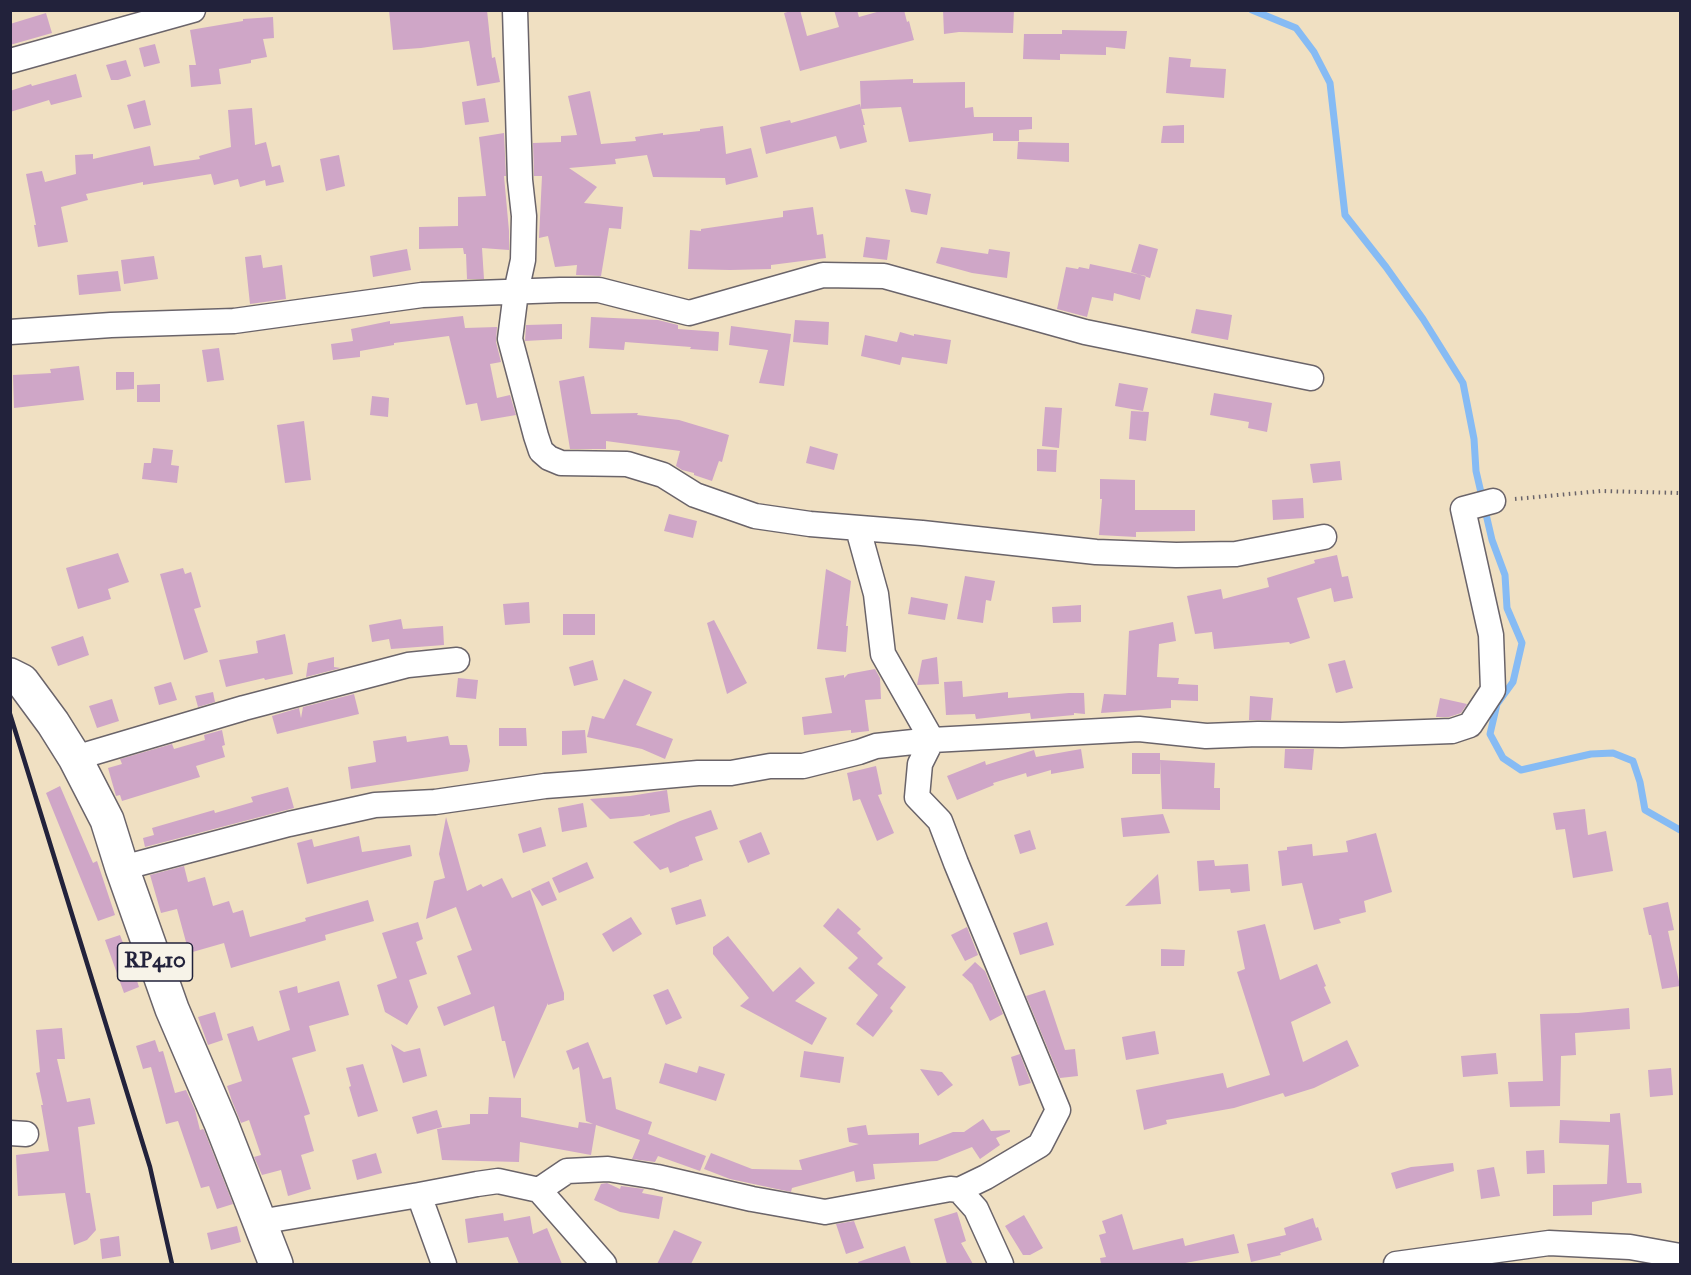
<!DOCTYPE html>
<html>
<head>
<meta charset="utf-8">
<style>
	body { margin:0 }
	#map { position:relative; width:1691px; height:1275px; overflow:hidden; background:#f0e0c2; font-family:"IM FELL Great Primer",serif }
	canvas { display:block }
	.frame { position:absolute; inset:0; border:12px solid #22223b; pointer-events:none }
</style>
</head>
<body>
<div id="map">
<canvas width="1691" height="1275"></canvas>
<div class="frame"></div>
</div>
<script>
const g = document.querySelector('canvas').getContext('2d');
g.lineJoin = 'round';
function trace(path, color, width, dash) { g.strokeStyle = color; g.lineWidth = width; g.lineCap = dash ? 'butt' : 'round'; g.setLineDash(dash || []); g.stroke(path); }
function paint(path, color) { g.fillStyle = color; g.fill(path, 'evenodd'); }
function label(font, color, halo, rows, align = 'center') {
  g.font = font + ' "IM FELL Great Primer",serif'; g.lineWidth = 6; g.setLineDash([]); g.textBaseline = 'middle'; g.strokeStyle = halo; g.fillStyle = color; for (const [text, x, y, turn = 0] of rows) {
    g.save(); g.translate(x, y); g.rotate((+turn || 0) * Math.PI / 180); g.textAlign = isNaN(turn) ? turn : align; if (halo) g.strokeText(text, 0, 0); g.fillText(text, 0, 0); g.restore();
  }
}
trace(new Path2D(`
	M1252 10 1296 28 1314 52 1330 83 1345 215 1386 267 1423 319 1463 383 1474 439 1476 471 1492 540 1505 575 1507 608 1522 643 1513 682 1497 704 1490 734 1503 758 1521 770 1591 754 1613 753 1633 761 1640 782 1645 810 1680 830`), '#86bbf4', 7);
paint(new Path2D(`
	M389 10H487L492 58 495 57 500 82 477 86 469 41 421 48 393 50Z
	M794 10H800L807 36 839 27 834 10H857L859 17 884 10H904L907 22 909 21 914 40 800 71 784 13Z
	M943 10H1014L1013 33 959 32 944 34Z
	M46 13 52 33 10 45V24Z
	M273 17 274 38 263 39 267 57 251 60V63L219 69 221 84 191 87 189 65H196L190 30 243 21V19Z
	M1062 30 1127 31 1125 49 1106 47V55L1060 54V60L1023 59 1024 34H1062Z
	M155 44 160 63 144 67 139 48Z
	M1169 57 1191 59 1190 67 1226 69 1224 98 1166 93Z
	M126 60 131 76 118 80H111L106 65Z
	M76 74 82 97 51 105 49 100 10 112V91L31 84 32 86Z
	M913 79V83L965 82V108L973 107 974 117H1032V129L1019 130V141H993V133L909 142 901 107 861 109 860 81Z
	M590 91 601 144 636 141 635 137 663 133V135L700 131V129L723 126 726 154 751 148 758 177 726 185 725 178 653 177 647 155 615 159 616 164 569 168 597 187 584 203 623 207 621 229 609 228 601 276 576 275 577 265 555 267 548 236 539 238 542 176H534L533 143 561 142V136L577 135 568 96Z
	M485 98 489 122 465 125 462 102Z
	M145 100 151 125 134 129 127 105Z
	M860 104 865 125H863L867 142 840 149 836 136 766 154 760 127 790 120 791 123Z
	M252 108 255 145 266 142 272 167 280 165 284 182 266 186 265 180 240 187 238 179 214 185 211 174 143 185V182L86 194 88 200 61 207 68 242 38 247 34 225H36L26 174 42 171 45 182 76 174 75 155 93 154V159L150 146 154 166 200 159 199 156 231 147 228 110Z
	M1184 125V143H1161L1163 126Z
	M504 133 506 176H504L509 231V250L482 248 484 279H467L466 254H464L463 248 419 249V227L458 226V197L486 196 479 137Z
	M1018 142 1069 143V162L1017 159Z
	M339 155 345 186 326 191 320 159Z
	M905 189 931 194 927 215 911 212Z
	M813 207 817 235 823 234 826 258 771 265V269L730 270 688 269 690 230 701 231V229L783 217V211Z
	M866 237 890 240 887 260 863 257Z
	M1139 244 1158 249 1150 278 1131 272Z
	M941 247 988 254 989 249 1010 252 1007 278 972 273 936 263Z
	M407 249 411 270 373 277 370 256Z
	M261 255 263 268 282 265 286 299 250 304 245 257Z
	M154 256 158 279 124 284 121 260Z
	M1090 264 1146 276 1140 300 1114 293 1113 301 1092 297 1087 317 1057 309 1066 267 1078 269 1079 267 1089 269Z
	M118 271 121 291 79 295 77 275Z
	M1196 309 1232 315 1228 340 1191 333Z
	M463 316 465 328 497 327 496 342 501 362 490 364 497 398 510 395 516 415 481 421 477 403 466 405 449 336 394 343V345L360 351V357L333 360 331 344 353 341 351 329 390 321V324Z
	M591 317 658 320 678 325V329L719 332 718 351 690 349 691 347 625 342 624 350 589 348Z
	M795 320 829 322 828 345 793 342Z
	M562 324V339L525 341 526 325Z
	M731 326 791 334 784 386 759 383 768 350 729 345Z
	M900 332 914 336V334L951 340 947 364 902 357 900 365 861 356 865 335 897 342Z
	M219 348 224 380 207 382 202 350Z
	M79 366 84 400 14 408 13 375 51 373 50 369Z
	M116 372H134V389L116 390Z
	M584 376 591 414 638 413 637 415 679 420 729 435 722 462 719 461 712 481 694 475V473L682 470 676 466 680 451 606 441V449H570L559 381Z
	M1119 383 1148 388 1143 411 1115 406Z
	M160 384V402H137V385Z
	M1214 393 1272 403 1267 432 1248 428 1249 422 1210 415Z
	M372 396 389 398 388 417 370 415Z
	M1045 407 1062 408 1059 448 1042 446Z
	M1131 411 1149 412 1146 441 1129 439Z
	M304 421 311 480 285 483 277 425Z
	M810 446 838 454 834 470 806 463Z
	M153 448 173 450 171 465 179 466 177 483 142 479 144 463H151Z
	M1037 449 1057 450 1056 472 1037 471Z
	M1340 461 1342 480 1313 483 1310 464Z
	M1100 479 1135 480V510H1195V531L1136 532V537L1099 535 1102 499H1100Z
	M1303 498 1304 518 1273 520 1272 500Z
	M669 514 697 521 693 538 664 531Z
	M118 553 129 582 108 589 111 599 78 609 66 568Z
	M1337 555 1342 577 1348 576 1353 598 1334 602 1331 588 1297 598 1310 638 1290 644 1289 642 1214 649 1212 632 1195 634 1187 596 1221 589 1223 599 1269 587 1267 578 1315 563 1314 560Z
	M183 568 185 574 191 572 201 607 194 609 208 652 184 660 160 574Z
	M826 569 851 581 846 626H848L846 652 817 649Z
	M965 576 995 581 991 601 986 600 983 623 957 619Z
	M911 597 948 604 945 620 908 614Z
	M529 602 530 623 505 625 503 604Z
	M1081 605V622L1053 623 1052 607Z
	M563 614H595V635H563Z
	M401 619 403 629 443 626 444 645 391 649 389 639 372 642 369 625Z
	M714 620 747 683 727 694 707 623Z
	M1173 622 1176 641 1159 644 1157 677 1179 678 1178 684 1198 685V701L1171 700V708L1101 713 1104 694 1126 695 1129 631Z
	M285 634 293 674 265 680 264 678 226 687 219 660 258 653 256 641Z
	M83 636 89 655 58 666 51 647Z
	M334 657V667L341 668 306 677 308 663Z
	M937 657 939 684 917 685 922 660Z
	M593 660 598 680 574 686 569 667Z
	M1345 660 1353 688 1336 693 1328 664Z
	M875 669 880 678 881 699 865 700 869 731 851 733V730L804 735 802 717 832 713 825 678 844 675V678L848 674Z
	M458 678 478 680 476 699 456 697Z
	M624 679 652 692 636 725 673 739 665 759 642 749 587 737 592 716 604 719Z
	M962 681 963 697 1008 692V698L1069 693H1084L1085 714 1074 713V715L1031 719 1030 713 976 719 975 714 946 715 944 682Z
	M171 682 177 700 159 705 154 687Z
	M213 692 215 702 198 707 195 696Z
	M354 694 359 714 277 734 272 716 299 708 301 718 303 707Z
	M1250 696 1273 698 1271 720H1249Z
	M1440 698 1467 704 1461 713 1449 717H1436Z
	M112 699 119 721 97 728 89 706Z
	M499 728H526L527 746H499Z
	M222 730 225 745 222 746 225 757 196 766 200 777 122 801 120 795 116 796 108 768 122 764 120 759 172 744 174 749 205 740 204 735Z
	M585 730 587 753 562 755V731Z
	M406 736 407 742 448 736 450 745H467L470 761 468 771 351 789 348 767 376 762 373 741Z
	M1081 749 1084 768 1051 774V770L1027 777 1026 773 993 783 994 785 957 800 947 776 985 761 986 765 1034 750 1036 757Z
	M1285 749H1314L1312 770 1284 768Z
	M1132 753H1160V774H1132Z
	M1160 760 1215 763 1214 788H1220V810L1162 809Z
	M876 766 882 794 878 795 894 833 877 841 860 799 853 801 847 773Z
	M60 786 93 863 97 861 115 915 98 921 46 793Z
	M288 787 294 808 145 847 143 838 154 835 152 828 214 810 215 813 253 802 251 797Z
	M667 790 670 812 650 816V814L643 816 610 819 590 799 630 796Z
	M583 803 587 827 562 832 558 808Z
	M1585 809 1588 835 1606 831 1613 871 1573 878 1565 829 1556 830 1553 813Z
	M711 810 718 829 695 837 703 860 689 865V866L670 873 668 867 660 870 633 842 680 821Z
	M1163 814 1170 833 1123 837 1121 818Z
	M446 817 467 891 481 884 483 887 502 878 512 898 530 890 564 993V1000L548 1005V1003L514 1079 505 1041H502L494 1006 444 1026 437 1007 471 994 457 956 472 950 456 907 426 919 434 881 445 878 439 854Z
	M541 827 546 846 523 853 518 834Z
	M1030 830 1036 849 1020 854 1014 835Z
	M761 832 770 854 748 863 739 841Z
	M1376 833 1392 892 1364 901 1366 912 1339 919 1341 923 1314 930 1302 883 1282 886 1278 851 1287 850V847L1312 844 1313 856 1348 852 1346 841Z
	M359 836 362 852 410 845 412 856 307 884 297 843 312 839 314 847Z
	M1214 860 1215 866 1248 864 1250 891 1231 893 1230 889 1199 891 1197 861Z
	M587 862 594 878 559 893 552 878Z
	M184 866 188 882 205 877 213 906 229 901 233 913 243 910 250 937 306 921 305 918 368 900 374 921 325 935 326 940 231 968 224 943 189 953 177 909 161 913 150 875Z
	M1158 874 1161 904 1125 906Z
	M549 881 557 900 542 906 531 889Z
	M701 899 706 916 676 925 671 908Z
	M1668 902 1674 930 1668 931 1680 986 1662 989 1651 935H1649L1643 908Z
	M838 908 861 929 857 933 883 958 877 964 906 987 890 1008 893 1011 873 1037 856 1024 878 995 848 968 858 958 823 926Z
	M631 917 642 934 613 952 602 934Z
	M418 922 423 939 416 942 427 974 409 980 418 1007 407 1025 385 1012 377 985 397 978 382 933Z
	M1047 922 1054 945 1020 955 1013 933Z
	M1265 924 1280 980 1317 964 1326 986 1324 987 1331 1003 1291 1022 1303 1062 1347 1040 1359 1066 1314 1088 1285 1097 1283 1093 1234 1108 1166 1120 1167 1124 1144 1130 1136 1090 1223 1073 1227 1088 1270 1075 1237 972 1245 969 1237 931Z
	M967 927 978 955 965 961 951 935Z
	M120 935 128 956H129L139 987 124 993 105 940Z
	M728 936 773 992 800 967 815 983 795 1001 827 1018 812 1045 740 1006 749 998 713 954V947Z
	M1161 949 1185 950 1184 966H1161Z
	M975 962 985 971 1003 1014 990 1021 972 984 962 975Z
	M339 981 349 1015 309 1026 316 1051 292 1058 310 1114 304 1116 314 1151 301 1155 311 1189 288 1196 281 1170 262 1175 254 1157 261 1155 249 1120 241 1123 232 1101 227 1086 242 1081 227 1034 253 1026 258 1041 290 1030 279 991 297 986 298 993Z
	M668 989 682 1018 666 1025 653 995Z
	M1045 990 1065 1050 1075 1049 1078 1076 1060 1078 1026 996Z
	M1629 1008 1630 1029 1575 1033 1576 1055 1561 1056 1560 1106 1510 1107 1508 1082 1543 1081 1540 1014 1578 1013Z
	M215 1012 223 1040 208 1045 198 1017Z
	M62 1028 65 1059H57L67 1102 90 1098 95 1124 78 1127 86 1193H90L96 1230 87 1240 74 1245 65 1193 18 1196 16 1155 49 1151 41 1105H43L36 1073 40 1072 36 1030Z
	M1155 1031 1159 1054 1126 1060 1122 1037Z
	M155 1040 159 1052 163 1051 175 1093 186 1090 195 1110 200 1130 203 1129 204 1130 233 1204 217 1209 209 1186 201 1188 178 1121 166 1124 151 1067 143 1069 136 1046Z
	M588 1042 603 1079 611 1077 616 1109 652 1122 648 1134 706 1156 700 1171 658 1156 655 1162 632 1159 640 1140 596 1125 591 1155 520 1142 519 1162 442 1160 437 1129 470 1124V1114H488L489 1097 521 1098V1117L578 1128 579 1122 593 1124 586 1121 579 1067 573 1070 566 1051Z
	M391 1044 404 1052 420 1048 427 1076 403 1083Z
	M804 1051 844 1057 840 1083 800 1077Z
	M1496 1053 1498 1074 1463 1077 1461 1056Z
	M1020 1054 1031 1083 1019 1086 1011 1057Z
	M665 1063 697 1073 699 1066 725 1074 716 1101 659 1083Z
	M363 1064 378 1111 358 1117 349 1087 351 1086 346 1068Z
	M1671 1068 1673 1095 1650 1097 1648 1070Z
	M920 1069 942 1072 953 1085 938 1096Z
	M437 1110 442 1127 417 1134 412 1117Z
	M1620 1113 1627 1183H1641L1642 1193 1592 1202V1215L1553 1216V1185L1607 1184 1609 1145 1559 1143 1560 1120 1610 1122V1114Z
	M983 1119 991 1131 1010 1130V1132L996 1138 1000 1145 980 1159 972 1147 937 1161 873 1164 875 1179 856 1182 854 1171 792 1188 791 1192 730 1179 704 1169 711 1153 752 1169 802 1170 799 1160 859 1144 849 1142 847 1128 866 1125 868 1135 919 1133V1145L953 1132H964Z
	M1544 1150 1545 1173 1527 1174 1526 1151Z
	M376 1153 382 1173 357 1180 352 1160Z
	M1453 1163 1454 1171 1396 1189 1391 1173 1411 1167Z
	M1494 1167 1500 1196 1481 1199 1477 1170Z
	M607 1183 620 1189 621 1186 644 1189 642 1193 663 1197 659 1219 620 1212 594 1200 601 1184Z
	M957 1212 966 1241 961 1243 973 1264H947L934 1219Z
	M503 1213 504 1221 530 1216 533 1234 547 1228 562 1264H519L508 1237 468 1243 465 1219Z
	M1122 1214 1133 1250 1183 1238 1185 1246 1234 1234 1239 1253 1180 1264H1101L1100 1258 1106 1257 1099 1235 1106 1233 1102 1221Z
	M1024 1215 1043 1248 1030 1255H1023L1005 1226Z
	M1313 1218 1316 1228 1318 1227 1322 1240 1280 1253 1281 1255 1251 1262 1247 1244 1286 1235 1284 1228Z
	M854 1221 864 1248 846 1254 836 1224Z
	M237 1226 241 1242 211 1250 207 1233Z
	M674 1230 702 1242 691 1264H657Z
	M119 1236 121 1256 102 1259 100 1239Z
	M905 1246 911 1264H859L858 1262Z`), '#cfa6c7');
const minor = new Path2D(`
	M515 10 520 180 524 216 523 260 516 292 510 339 536 436 541 451 549 458 561 463 627 464 663 475 695 495 755 516 810 524 922 533 1096 552 1176 555 1236 554 1324 537
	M10 61 193 10
	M10 332 111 325 234 321 422 295 560 290H599L689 313 823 275 884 276 1085 332 1311 378
	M75 758 244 708 408 665 457 660
	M122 868 289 824 375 805 435 802 545 786 585 783 698 773H731L770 766H803L859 752 876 746 932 740 1139 729 1206 736 1258 734 1342 735 1452 731 1470 725 1493 690 1491 635 1463 509 1493 501
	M10 1133 26 1134
	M539 1190 567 1171 608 1169 657 1177 752 1199 825 1212 950 1189 959 1190 986 1177 1040 1145 1058 1110 956 863 940 821 917 797 920 764 932 740 883 654 876 594 858 529
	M959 1190 976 1209 1001 1264
	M419 1195 444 1264
	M259 1222 419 1195 477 1184 498 1181 539 1190 604 1264
	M1396 1264 1549 1243 1630 1247 1680 1256`);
const primary = new Path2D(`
	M10 675 22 681 53 723 75 758 107 820 122 868 172 1009 221 1123 276 1264`);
trace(minor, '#6a646a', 27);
trace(primary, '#6a646a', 36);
trace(new Path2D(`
	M1515 499 1601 491 1680 493`), '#6a646a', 4, [1.5, 4.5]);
trace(minor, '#fff', 24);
trace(primary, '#fff', 33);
trace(new Path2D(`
	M10 714 150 1167 172 1264`), '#22223b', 4.5);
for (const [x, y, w] of [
	[155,962,75]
]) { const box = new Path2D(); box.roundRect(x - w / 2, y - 19, w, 38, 4.5); g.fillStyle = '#f7f3e8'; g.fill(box); trace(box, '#22223b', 1.5); }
label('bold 22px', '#22223b', null, [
	["RP410",155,962]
]);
</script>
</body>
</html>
